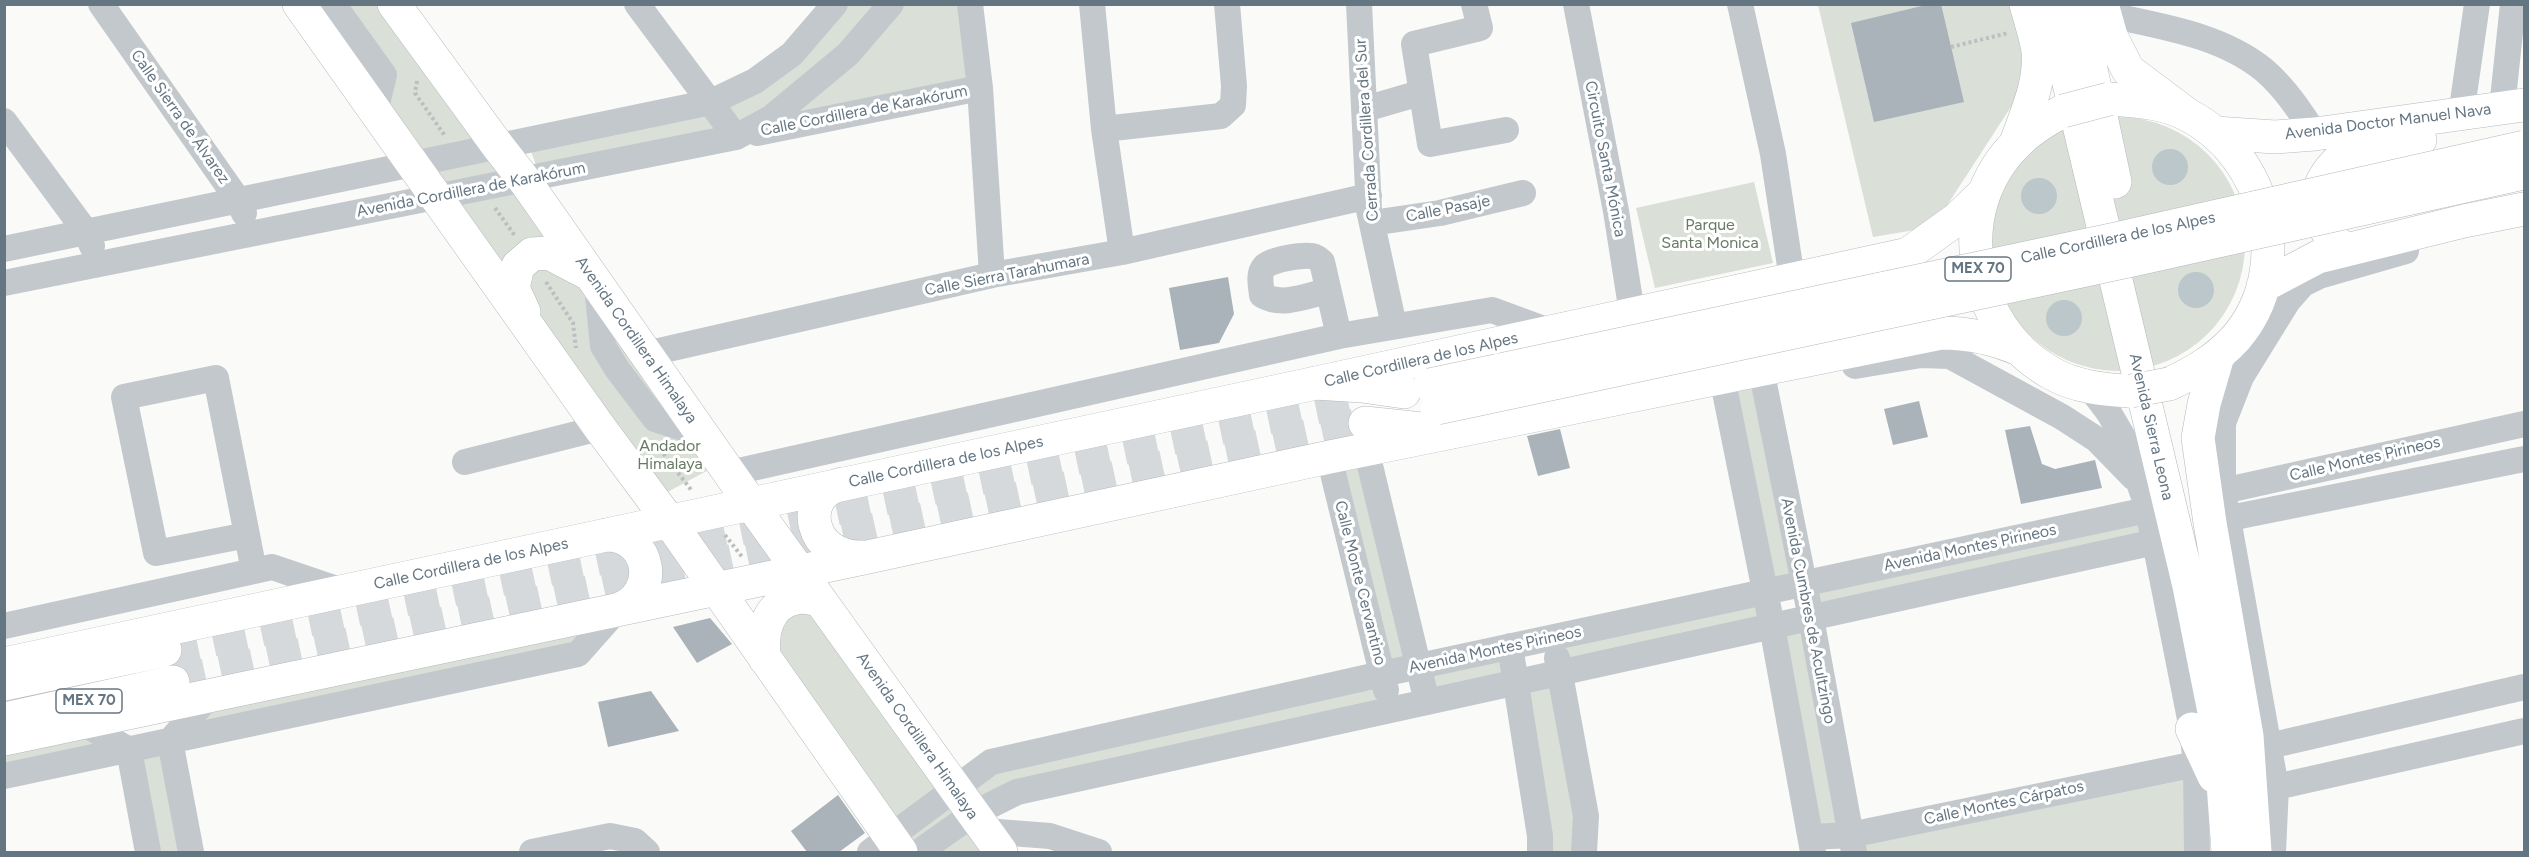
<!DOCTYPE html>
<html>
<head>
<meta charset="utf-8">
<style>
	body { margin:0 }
	#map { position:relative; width:2529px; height:857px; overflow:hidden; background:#fafaf8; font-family:Figtree,sans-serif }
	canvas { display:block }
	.frame { position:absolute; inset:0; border:6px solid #657683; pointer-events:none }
</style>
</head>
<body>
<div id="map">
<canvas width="2529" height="857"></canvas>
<div class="frame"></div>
</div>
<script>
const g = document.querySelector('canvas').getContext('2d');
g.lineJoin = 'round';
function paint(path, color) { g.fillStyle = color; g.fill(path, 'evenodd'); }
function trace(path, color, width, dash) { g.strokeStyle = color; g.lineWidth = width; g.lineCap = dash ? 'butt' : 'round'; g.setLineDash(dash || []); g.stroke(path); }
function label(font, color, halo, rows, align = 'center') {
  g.font = font + ' Figtree,sans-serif'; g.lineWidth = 6; g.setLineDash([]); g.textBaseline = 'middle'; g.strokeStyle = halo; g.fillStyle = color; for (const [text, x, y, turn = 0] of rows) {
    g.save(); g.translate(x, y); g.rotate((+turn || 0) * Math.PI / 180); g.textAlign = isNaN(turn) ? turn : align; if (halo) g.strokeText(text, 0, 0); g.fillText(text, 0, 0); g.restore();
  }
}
paint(new Path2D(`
	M314 5H382L714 467 662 495Z
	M847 5H965L974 85 537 168 528 143 721 104Z
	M1818 5H2014L2031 76 1933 227 1873 237Z
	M1991 244a127 127 0 1 1 254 0a127 127 0 1 1-254 0Z
	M1754 182 1773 263 1655 288 1636 208Z
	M1761 369 1804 583 2147 510 2155 542 1811 618 1850 835 2196 764 2197 852H1854L1812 837 1772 627 1560 673 1584 852H1540L1516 682 1427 702 1418 666 1382 674 1391 710 973 814 955 789 991 762 1382 674 1329 457 1366 449 1418 666 1510 646 1516 682 1559 673 1553 637 1765 592 1722 377ZM1804 583 1811 618 1772 626 1765 592Z
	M819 609 994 852H919L772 647 774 634 793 611Z
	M592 629 573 646 198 724 211 710Z
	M85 734 106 746 5 768 4 753Z
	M169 737 191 852H148L129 750Z`), '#dadfd7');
paint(new Path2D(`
	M2152 167a18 18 0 1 1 36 0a18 18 0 1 1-36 0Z
	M2021 196a18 18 0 1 1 36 0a18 18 0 1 1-36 0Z
	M2178 290a18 18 0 1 1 36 0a18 18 0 1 1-36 0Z
	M2046 318a18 18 0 1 1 36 0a18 18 0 1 1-36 0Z`), '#bbc7cb');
paint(new Path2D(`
	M1930 4H1941L1964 102 1874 122 1851 23Z
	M1228 277 1234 314 1219 343 1180 350 1169 288Z
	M1919 401 1928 437 1893 445 1884 409Z
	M2030 426 2042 464 2055 469 2095 460 2102 488 2021 504 2005 430Z
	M1560 429 1570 468 1538 476 1527 436Z
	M710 618 732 644 697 663 673 627Z
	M651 691 679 731 608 747 598 702Z
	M838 795 865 833 839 852H807L791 831Z`), '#aab3b9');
trace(new Path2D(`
	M165 650 1359 399
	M173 682 1365 423`), '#d5d9db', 33, [33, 16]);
const major = new Path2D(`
	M299 4 600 428 669 521 901 852
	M394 4 497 145 525 181 751 504 1001 852
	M2109 99C2136 101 2163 102 2188 115 2267 156 2296 268 2236 338 2217 359 2195 372 2169 384
	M2063 111C2046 120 2031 129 2018 142 1948 209 1969 327 2051 373 2076 387 2104 390 2131 391
	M2215 133 2275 137 2315 134 2524 105
	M2344 250C2311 220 2307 190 2341 158L2420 140
	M2263 286 2318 257 2464 221 2524 209
	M524 312 513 288 518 266 532 254 549 253 585 272
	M842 484C796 495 810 559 862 557
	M606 535C652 535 661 595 617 610
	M765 659C760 635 767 603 796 598 804 596 813 599 820 600
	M4 664 1316 383 1908 254 1957 219 1985 192
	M4 739 868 557 1329 457 1941 333C1970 333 1993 338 2019 349`);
const highway = new Path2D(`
	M2050 4 2189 586 2220 742 2228 852
	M2077 4 2115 182
	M2102 4 2111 36 2128 70 2188 115
	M2016 143C2026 114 2041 83 2038 51 2036 36 2030 20 2026 4
	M2218 356 2204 404 2198 438 2210 523 2247 736 2255 852
	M1316 383 1362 386 1404 392
	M1365 423 1451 432
	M4 684 165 650
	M4 719 173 682
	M2192 729 2214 776`);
trace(major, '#b5babe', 34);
trace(highway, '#b4b9bd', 34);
trace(new Path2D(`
	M1951 47 2008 33
	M417 81 415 93 445 136
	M495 208 515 236
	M546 282 573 323 576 348
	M647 447 663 453 692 491
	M725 535 743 558`), '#bbbfc2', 4, [3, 3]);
trace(new Path2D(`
	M101 4 238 200 244 213
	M333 4 384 75 375 112
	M637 4 736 137
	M970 4 980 88 992 275
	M1092 4 1104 129 1122 252
	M1359 4 1369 210 1394 326
	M1474 4 1480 28 1414 44 1430 144 1506 130
	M1576 4 1616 211 1632 313
	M1740 4 1773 154 1792 279
	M2105 14C2158 26 2220 34 2264 70 2285 88 2300 111 2315 134
	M2502 108 2513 4
	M1365 109 1420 93
	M2461 115 2477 4
	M4 121 86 232 92 246
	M1104 129 1221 116 1233 105 1234 86 1227 4
	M757 133 980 88
	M1372 223 1440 213 1523 193
	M4 249 711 102 755 81 792 54 835 4
	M4 283 736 137 771 118 848 54 891 4
	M597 285 603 346 617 369 655 419 702 434
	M1327 291C1306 296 1282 307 1262 295 1261 286 1258 274 1264 267 1269 260 1306 253 1315 257 1318 258 1320 260 1322 262L1339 336
	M646 354 992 275 1122 252 1369 196
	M1855 366 1921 355 1950 356 2062 417 2096 439 2133 477
	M1761 369 1811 618 1854 852
	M1722 377 1772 626 1813 852
	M2090 388 2109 413 2123 437 2144 497 2155 542 2192 729 2196 764 2197 852
	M1366 449 1427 702
	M1329 457 1386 690
	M465 462 600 428
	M730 473 1339 336 1492 310 1549 331
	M2205 492 2223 491 2524 424
	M2210 522 2524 459
	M247 535 156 553 124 397 216 378 247 535 254 571
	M4 626 272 567 343 591
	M1510 646 1540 836V852
	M1557 658 1586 816 1584 852
	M83 723 129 750 148 852
	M2269 746 2524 687
	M4 776 578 654 617 610
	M2276 787 2524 731
	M985 831 1050 836 1099 852
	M1812 837 1850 835 2196 764
	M191 852 170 741 209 696
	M532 852 610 836 635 841 647 852
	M870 852 991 762 1382 674 2147 510
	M919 852 973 814 1017 792 2155 542
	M2273 852 2276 787 2223 491V423L2241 377 2288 301 2303 284 2319 276 2406 251`), '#c3c8cc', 26);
trace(major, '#fff', 33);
trace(highway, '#fff', 33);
const majorBridge = new Path2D(`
	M2063 111 2109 99
	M2131 391 2169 384`);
const highwayBridge = new Path2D(`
	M1430 385 2116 239 2524 147
	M1437 408 2123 262 2524 173`);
trace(majorBridge, '#b5babe', 34, []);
trace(highwayBridge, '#b4b9bd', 34, []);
trace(majorBridge, '#fff', 33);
trace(highwayBridge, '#fff', 33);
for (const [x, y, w] of [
	[1978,269,66],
	[89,701,66]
]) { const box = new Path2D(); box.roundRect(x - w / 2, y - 12, w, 24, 4.5); g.fillStyle = '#fff'; g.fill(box); trace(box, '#657683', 1.5); }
label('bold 15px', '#657683', null, [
	["MEX 70",1978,269],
	["MEX 70",89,701]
]);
label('16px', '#657683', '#fff', [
	["Calle Cordillera de Karakórum",864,111,-11],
	["Calle Sierra de Álvarez",180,117,55],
	["Avenida Doctor Manuel Nava",2388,122,-7],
	["Cerrada Cordillera del Sur",1367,130,-94],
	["Circuito Santa Mónica",1605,159,79],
	["Avenida Cordillera de Karakórum",471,190,-11],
	["Calle Pasaje",1448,209,-11],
	["Calle Cordillera de los Alpes",2118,238,-12],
	["Calle Sierra Tarahumara",1007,275,-11],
	["Avenida Cordillera Himalaya",636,340,55],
	["Calle Cordillera de los Alpes",1421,360,-13],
	["Avenida Sierra Leona",2151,427,77],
	["Calle Montes Pirineos",2365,459,-13],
	["Calle Cordillera de los Alpes",946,462,-12],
	["Avenida Montes Pirineos",1970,548,-12],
	["Calle Cordillera de los Alpes",471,564,-12],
	["Calle Monte Cervantino",1360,583,76],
	["Avenida Cumbres de Acultzingo",1808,611,79],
	["Avenida Montes Pirineos",1495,650,-12],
	["Avenida Cordillera Himalaya",917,736,55],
	["Calle Montes Cárpatos",2004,803,-12]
]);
label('16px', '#687a64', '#fff', [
	["Parque",1710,225],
	["Santa Monica",1710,243],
	["Andador",670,446],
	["Himalaya",670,464]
]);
</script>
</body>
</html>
